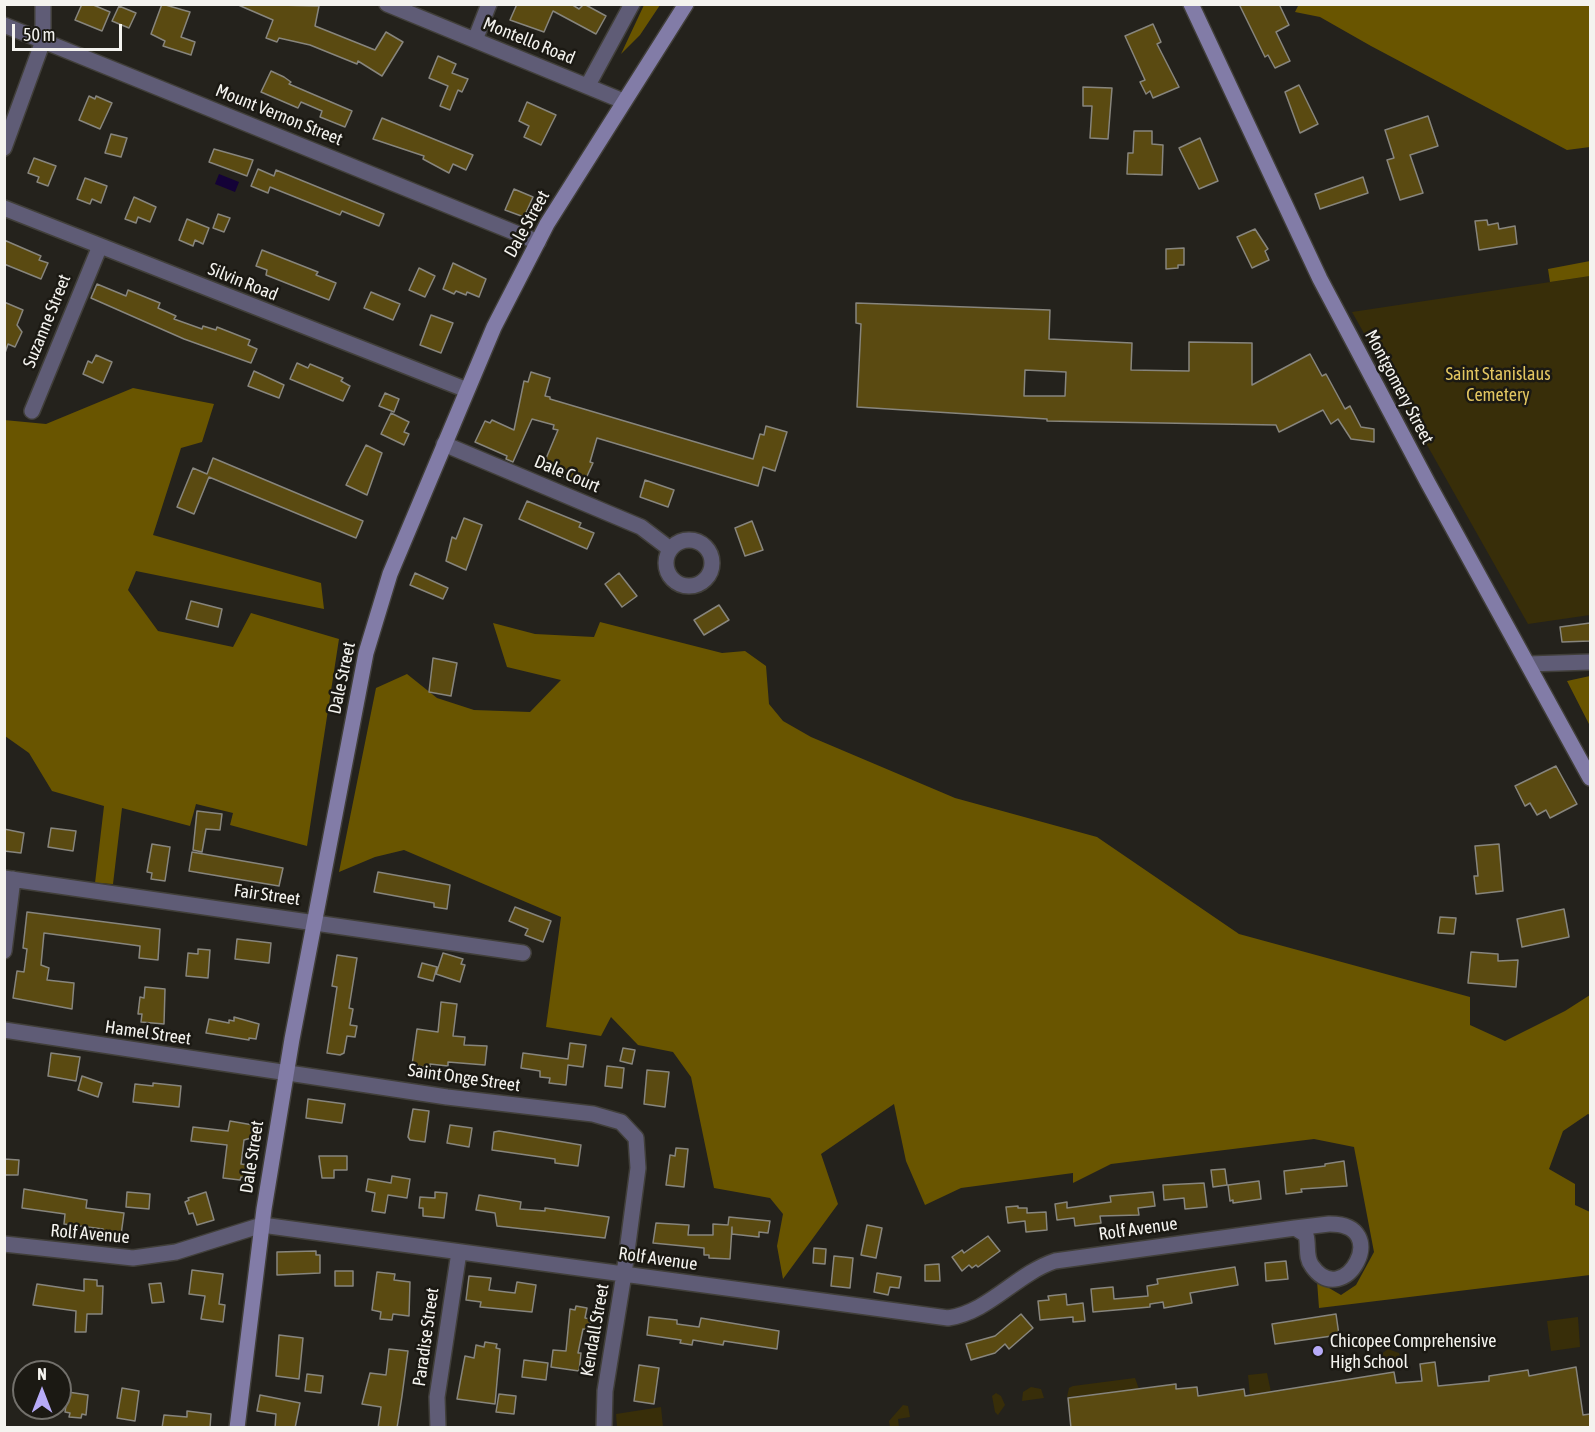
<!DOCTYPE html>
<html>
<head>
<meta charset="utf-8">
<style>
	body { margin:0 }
	#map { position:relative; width:1595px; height:1432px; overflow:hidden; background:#24221c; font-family:"Asap Condensed",sans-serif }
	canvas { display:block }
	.frame { position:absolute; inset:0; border:6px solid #f4f3ef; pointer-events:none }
	.north { position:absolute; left:12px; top:1360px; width:60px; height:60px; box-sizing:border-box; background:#1b1913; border:2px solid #72706b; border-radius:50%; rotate:0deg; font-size:16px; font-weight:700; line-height:24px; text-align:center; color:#f4f3ef }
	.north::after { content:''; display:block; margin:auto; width:21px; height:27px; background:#b7abf8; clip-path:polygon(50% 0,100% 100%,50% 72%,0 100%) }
	.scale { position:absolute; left:12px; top:24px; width:110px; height:27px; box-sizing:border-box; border:3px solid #f4f3ef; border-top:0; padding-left:8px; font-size:18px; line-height:21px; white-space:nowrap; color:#f4f3ef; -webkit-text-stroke:4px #1b1913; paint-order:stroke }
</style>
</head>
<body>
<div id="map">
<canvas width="1595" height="1432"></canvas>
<div class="frame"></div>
<div class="north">N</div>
<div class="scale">50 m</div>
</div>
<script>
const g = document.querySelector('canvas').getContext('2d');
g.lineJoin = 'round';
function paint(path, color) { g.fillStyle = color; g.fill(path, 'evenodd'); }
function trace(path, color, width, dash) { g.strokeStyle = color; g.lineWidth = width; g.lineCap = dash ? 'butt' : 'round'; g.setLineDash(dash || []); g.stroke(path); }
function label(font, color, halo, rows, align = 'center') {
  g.font = font + ' "Asap Condensed",sans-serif'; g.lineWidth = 5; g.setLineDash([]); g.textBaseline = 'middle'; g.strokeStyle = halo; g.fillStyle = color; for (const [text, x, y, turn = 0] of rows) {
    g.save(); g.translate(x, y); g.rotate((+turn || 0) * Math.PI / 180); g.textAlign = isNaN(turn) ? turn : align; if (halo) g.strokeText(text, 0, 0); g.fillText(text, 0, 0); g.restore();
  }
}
paint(new Path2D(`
	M1590 276V615L1528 624 1352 312Z
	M1578 1317 1580 1347 1551 1351 1547 1321Z
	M1388 1349 1399 1353 1402 1364 1380 1368V1355Z
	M1267 1373 1271 1392 1250 1395 1248 1375Z
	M1135 1378 1139 1389 1067 1397 1069 1388 1073 1386Z
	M1031 1387 1041 1389 1044 1398 1022 1401 1023 1392Z
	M996 1393 1001 1396 1005 1405 998 1415 995 1412 992 1396Z
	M903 1405 908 1406 910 1417 898 1419 899 1427H890L889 1421Z
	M661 1407 663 1427H617L616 1414Z`), '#382e09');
paint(new Path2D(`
	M1299 4 1590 5V147L1567 150 1371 46 1320 17 1295 12Z
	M644 5H660L640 35 621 54Z
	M1590 261V276L1550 282 1548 269Z
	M133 388 214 404 202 442 181 448 153 535 321 583 324 609 136 571 128 590 158 631 233 647 251 613 339 639 307 846 230 825 233 813 196 804 190 826 122 808 113 884 95 883 104 806 52 791 29 753 5 736 4 420 46 424Z
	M600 622 722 653 745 651 766 666 769 704 783 721 811 737 955 798 1097 837 1239 934 1470 997V1025L1505 1041 1565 1011 1590 995V1115L1588 1114 1563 1131 1549 1169 1575 1184V1205L1590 1212V1275L1319 1308 1317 1281 1341 1295 1356 1285 1374 1252 1354 1147 1314 1139 1111 1164 1073 1183V1173L961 1188 925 1205 906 1161 894 1104 821 1154 838 1204 783 1279 777 1246 783 1214 770 1198 714 1188 691 1077 673 1052 638 1045 611 1017 601 1036 546 1027 561 917 404 850 375 857 339 872 376 688 407 674 437 698 474 710 530 712 561 680 507 667 493 623 535 634 594 637Z
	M1590 676V726L1567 681Z`), '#695500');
paint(new Path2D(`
	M219 174 239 182 235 192 215 184Z`), '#140237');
const building = new Path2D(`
	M82 4H91L110 12 102 31 75 20Z
	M162 4 190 12 181 37 195 42 191 55 163 46 165 41 151 34Z
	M236 4 319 6 315 26 375 50 386 32 403 42 382 76 358 61 357 64 310 45 279 38 277 42 266 38 273 20Z
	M517 4H571L579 9 584 4 606 16 596 34 553 11 544 32 510 20Z
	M1239 4H1279L1289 25 1276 32 1290 61 1275 68 1268 55 1265 57Z
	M119 6 136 13 129 28 112 21Z
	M1153 24 1161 42 1157 44 1179 87 1153 98 1150 91 1146 94 1140 82 1145 80 1125 36Z
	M438 56 456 64 452 73 468 79 462 92 458 90 450 110 440 106 448 86 429 78Z
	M271 71 284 77 291 82 289 84 352 111 345 127 320 117 322 111 301 102 298 108 261 92Z
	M1299 85 1318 124 1300 133 1285 92Z
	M1083 87 1112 88 1108 139 1090 138 1092 106H1083Z
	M89 96 95 99 96 96 112 103 100 129 79 120Z
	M527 102 556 115 541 145 524 137 529 126 519 121Z
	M1428 116 1438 146 1410 155 1423 193 1400 200 1387 160 1394 158 1385 130Z
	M382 118 473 155 466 170 453 164 449 173 423 159 424 156 373 139Z
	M1134 131H1152V144L1163 145 1162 175 1127 174 1128 153H1133Z
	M111 134 127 138 121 157 105 153Z
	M1200 138 1218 181 1199 189 1179 148Z
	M214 149 253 160 247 176 209 162Z
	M34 158 56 166 48 186 37 182 39 177 28 173Z
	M258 169 274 176 276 170 384 214 379 226 342 211 340 215 270 187 268 193 251 186Z
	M1363 177 1368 193 1320 209 1315 194Z
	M85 178 107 186 101 203 92 199 90 204 77 199Z
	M514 189 533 197 524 217 505 210Z
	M134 197 156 207 150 222 138 217 136 223 125 219Z
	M218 214 230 218 224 232 213 228Z
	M187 219 209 228 203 244 195 240 193 246 179 240Z
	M1487 220 1488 225 1498 223 1499 229 1515 226 1517 244 1479 250 1475 221Z
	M1255 229 1268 249 1265 251 1269 260 1252 268 1237 237Z
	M4 240 41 256 39 260 48 263 41 279 4 264Z
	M1184 248V265H1178V268L1166 269V249Z
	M262 250 318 272 316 275 336 283 329 300 266 275 267 270 256 266Z
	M453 263 486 279 479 297 467 292 466 295 456 291 454 294 443 289Z
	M419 268 435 276 425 297 409 290Z
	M97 284 126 296 128 290 160 303 158 308 176 316 174 319 202 329 203 326 216 330 217 327 250 340 248 345 257 349 251 363 184 339 91 298Z
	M371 292 400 304 393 320 364 308Z
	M4 302 23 310 17 325 22 332 15 347 8 344 5 353Z
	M856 303 1050 310 1049 339 1132 343 1131 370 1189 371V342L1252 343V385L1310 354 1322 376 1326 374 1345 409 1350 406 1361 427 1374 429V442L1351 439 1338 419 1331 424 1323 410 1279 432 1276 425 1047 421V419L857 407 861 324 856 323ZM1025 370 1066 372 1065 396H1024Z
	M431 315 453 323 441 353 420 345Z
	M96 355 112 362 103 383 83 374 88 361 92 363Z
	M297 363 308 368 310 364 343 378 341 381 350 386 343 401 290 379Z
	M254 371 284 385 279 398 248 386Z
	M531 372 550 378 545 396 550 397V399L753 459 760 434 764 435 766 426 787 432 775 471 763 467 758 486 597 438 590 462 593 463 583 485 542 468 558 430 553 429 554 425 532 419 513 462 506 459 507 456 475 442 485 421 490 423 492 420 514 430 524 381 528 382Z
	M385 393 399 399 394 412 379 406Z
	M391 413 409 422 404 432 409 434 404 445 381 434Z
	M366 445 382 453 367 495 346 485Z
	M213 458 363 521 356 538 209 477 194 514 177 507 193 468 207 474Z
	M645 480 674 490 668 507 640 497Z
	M527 501 581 523 579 527 594 533 587 549 519 519Z
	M464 518 482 525 466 570 446 561 452 537 456 539Z
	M752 521 763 550 745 556 735 528Z
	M415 573 448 588 443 599 410 585Z
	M619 573 637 596 622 607 605 584Z
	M191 601 222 609 218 627 186 619Z
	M719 605 729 620 704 635 694 620Z
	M1590 623V641L1562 642 1560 627Z
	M433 658 457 663 451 696 429 692Z
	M1556 766 1577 804 1550 818 1546 810 1537 815 1530 803 1525 806 1515 786Z
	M197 811 222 814 220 830 206 829 202 852 193 850Z
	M51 828 76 831 73 851 48 847Z
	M4 829 24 833 21 853 4 851Z
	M152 844 170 847 165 881 151 879 152 873 147 872Z
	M1499 844 1503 891 1476 894 1474 876H1478L1475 846Z
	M192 852 283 868 279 886 189 871Z
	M378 872 450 885 447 909 434 907V903L374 892Z
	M515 907 551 921 543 942 525 935 528 929 509 921Z
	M1564 909 1569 937 1522 947 1517 919Z
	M27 912 160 929 158 960 139 958 140 946 44 933 41 965 49 968 47 980 74 983 72 1009 13 998 17 971 24 972 27 949 23 948Z
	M1440 917 1456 918 1454 934 1438 933Z
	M237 939 271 943 269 963 235 959Z
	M198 949 210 950 208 978 186 976 188 953 198 954Z
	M1471 952 1498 954V961L1518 960 1516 987 1468 983Z
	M443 953 463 959 461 964 465 965 460 982 436 974Z
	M337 955 357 958 349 1008 353 1009 350 1025 357 1026 355 1037 347 1036 344 1053 340 1055 327 1053 337 987 332 986Z
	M422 963 437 967 433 981 418 977Z
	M145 987 165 989 164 1024 141 1022 142 1014H138L140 997 144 998Z
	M441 1002 457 1004 453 1036 465 1037 464 1045 487 1046 485 1065 448 1062V1066L430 1064V1068L412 1065 417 1029 438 1032Z
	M234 1017 259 1024 256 1039 249 1038V1040L206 1033 209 1019 229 1023V1020L234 1021Z
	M570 1043 586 1045 583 1067 568 1065 566 1085 549 1083 550 1078 540 1077V1071L521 1068 523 1053 568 1059Z
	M623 1048 635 1050 632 1064 620 1061Z
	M51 1053 80 1057 76 1081 48 1076Z
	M607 1066 624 1068 622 1088 605 1086Z
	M647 1070 669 1072 665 1107 644 1104Z
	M82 1076 102 1083 98 1097 78 1090Z
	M153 1083 181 1086 179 1107 133 1102 135 1084 153 1086Z
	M308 1099 345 1104 342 1123 306 1118Z
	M413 1109 429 1111 425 1142 410 1140 408 1137Z
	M230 1121 253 1125 251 1138 244 1140 241 1164 248 1165 247 1178 241 1177 240 1180 223 1178 227 1145 191 1141 193 1127 228 1131Z
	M450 1125 472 1128 469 1147 447 1143Z
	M499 1131 581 1145 578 1166 555 1163V1159L492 1150 494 1132Z
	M676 1148 688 1149 684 1187 666 1185 670 1155 675 1156Z
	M319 1156H347V1170H334V1178H322Z
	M4 1159 19 1160 18 1175H4Z
	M1344 1161 1347 1186 1301 1189 1302 1192 1286 1194 1284 1171 1325 1166V1164Z
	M1225 1169 1227 1185 1213 1187 1211 1170Z
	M392 1176 410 1179 407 1198 388 1195 385 1213 372 1211 375 1193 366 1191 368 1179 391 1183Z
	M1259 1181 1261 1199 1233 1203V1200L1230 1201 1228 1185Z
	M1204 1183 1207 1207 1185 1209 1184 1198 1164 1200 1163 1185Z
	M24 1189 87 1200 86 1208 124 1213 121 1235 102 1233 103 1229 64 1224 65 1214 22 1208Z
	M127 1192 150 1194 149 1209 126 1207Z
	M206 1192 214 1220 197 1225 193 1213 189 1214 185 1202 189 1200 188 1198Z
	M435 1192 447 1193 444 1218 423 1216V1208H419L420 1197 435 1198Z
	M1153 1192 1155 1206 1138 1208 1139 1215 1100 1216 1101 1223 1075 1226 1074 1218 1057 1220 1055 1204 1067 1202V1208L1111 1202 1110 1196Z
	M479 1195 521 1202 520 1209 545 1211V1208L609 1217 605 1238 497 1226 495 1213 476 1210Z
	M1018 1206V1208H1027V1213L1046 1212 1047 1230 1026 1232 1025 1221 1008 1223 1006 1207Z
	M729 1217 770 1221 768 1233 759 1232V1237L732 1234V1227L730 1259 709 1258V1255H704V1248L653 1243 656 1223 689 1225 688 1235H713V1224L728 1225Z
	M867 1225 882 1228 876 1258 861 1255Z
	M988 1236 1000 1251 978 1267 976 1265 972 1268 969 1265 962 1271 952 1257 962 1250 964 1253Z
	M814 1248 826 1249 825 1264 813 1263Z
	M316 1251V1255H320V1273L277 1275V1252Z
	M834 1256 853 1258 850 1288 831 1286Z
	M1286 1261 1288 1279 1266 1281 1265 1263Z
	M939 1264 940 1281H925V1265Z
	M1235 1267 1238 1285 1190 1293 1192 1303 1164 1308 1163 1302 1150 1304V1307L1093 1312 1091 1289 1113 1287 1114 1299 1148 1296 1147 1286 1158 1284 1157 1279Z
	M192 1270 223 1274 219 1304 225 1305 223 1322 201 1319 205 1296 189 1294Z
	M335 1271H353V1286H335Z
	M377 1272 395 1274 394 1280 410 1282 409 1316 393 1314 392 1320 380 1319 381 1312 372 1310Z
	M877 1273 901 1277 899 1288 890 1287 888 1295 874 1292Z
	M469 1276 491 1278 489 1290 515 1293 517 1282 536 1285 532 1312 480 1307 481 1302 466 1300Z
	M84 1279 97 1280V1286H103L102 1314H87L86 1332H75L76 1311 33 1305 37 1284 84 1291Z
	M161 1283 164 1302 152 1303 149 1284Z
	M1066 1294 1067 1305 1083 1303 1085 1321 1073 1322V1317L1040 1320 1038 1301 1049 1300 1048 1296Z
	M576 1306 587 1308 585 1318 591 1319 589 1330 583 1329 578 1353H581L579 1371 551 1367 553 1350 566 1351 570 1309 575 1310Z
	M1021 1314 1033 1328 1009 1349 1005 1344 995 1353 971 1360 966 1344 995 1336Z
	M1336 1314 1339 1335 1275 1344 1272 1324Z
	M649 1317 677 1320V1324L699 1327 701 1318 779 1331 777 1349 724 1341 723 1345 693 1340 692 1345 680 1343 681 1340 647 1335Z
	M279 1335 303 1338 299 1379 276 1376Z
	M485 1342 497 1344 496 1348 500 1349 495 1404 457 1399 465 1356 474 1358 476 1345 484 1347Z
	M389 1349 408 1351 402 1396 397 1428H378L381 1407 362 1404 370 1373 386 1375Z
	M524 1360 548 1363 546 1380 522 1377Z
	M1435 1362 1438 1386 1489 1381V1376L1528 1370 1529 1376 1576 1367 1583 1415 1590 1414V1428H1071L1068 1398 1176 1384V1389L1197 1387 1198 1396 1244 1389 1245 1396 1394 1372 1396 1383 1422 1381 1420 1364Z
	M639 1365 659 1368 654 1404 634 1401Z
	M307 1374 323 1376 321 1393 305 1391Z
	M122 1388 139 1391 135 1421 117 1418Z
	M68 1392 88 1395 86 1415 82 1414 81 1418 69 1417 70 1413 65 1412Z
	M499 1394 516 1396 514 1414 496 1412Z
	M260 1395 300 1403 295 1428H275L276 1414 257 1411Z
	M187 1411 211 1414 210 1428H162L164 1415 187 1417Z`);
paint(building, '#5a4a11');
trace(building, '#87857d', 1.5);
const street = new Path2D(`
	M387 4 623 101
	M4 25 538 242
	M475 40 489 4
	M588 85 632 4
	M4 148 43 41V4
	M4 208 467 390
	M32 411 100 246
	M444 444 641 527 670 549
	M666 563a23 23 0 1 1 46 0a23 23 0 1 1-46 0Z
	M1528 664 1590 662
	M4 878 523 953
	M4 951 13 879
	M4 1030 447 1097 593 1114 621 1122 636 1138 638 1168 624 1274 605 1391 604 1428
	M1329 1224C1394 1223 1344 1312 1312 1266 1305 1257 1309 1246 1306 1235L1295 1228Z
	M4 1244 133 1258 176 1252 262 1225 948 1318C989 1312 1016 1274 1055 1261L1295 1228
	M438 1428 437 1397 459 1252`);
const secondary = new Path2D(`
	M1191 4 1320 279 1428 483 1590 778
	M237 1428 264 1209 292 1039 366 653 390 574 494 327 547 224 686 4`);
trace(street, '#413f3a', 18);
trace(secondary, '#413f3a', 18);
trace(street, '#5f5c76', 15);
trace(secondary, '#827ca7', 15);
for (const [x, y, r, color] of [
	[1318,1351,6,"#b7abf8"]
]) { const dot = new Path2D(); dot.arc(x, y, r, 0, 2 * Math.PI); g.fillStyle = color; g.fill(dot); trace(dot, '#1b1913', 2); }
label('18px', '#f4f3ef', '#1b1913', [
	["Montello Road",529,41,22],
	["Mount Vernon Street",279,115,22],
	["Dale Street",527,224,-61],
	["Silvin Road",243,282,22],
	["Suzanne Street",47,321,-68],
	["Montgomery Street",1399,387,62],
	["Dale Court",567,474,23],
	["Dale Street",342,678,-78],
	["Fair Street",267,895,8],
	["Hamel Street",148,1033,8],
	["Saint Onge Street",464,1078,8],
	["Dale Street",252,1157,-81],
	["Rolf Avenue",1138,1229,-8],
	["Rolf Avenue",90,1234,5],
	["Rolf Avenue",658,1259,8],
	["Kendall Street",595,1330,-80],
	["Paradise Street",426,1337,-82]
]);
label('18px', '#e3c661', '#1b1913', [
	["Saint Stanislaus",1498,374],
	["Cemetery",1498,395]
]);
label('18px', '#f4f3ef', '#1b1913', [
	["Chicopee Comprehensive",1330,1341],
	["High School",1330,1362]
], 'left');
</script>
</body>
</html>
